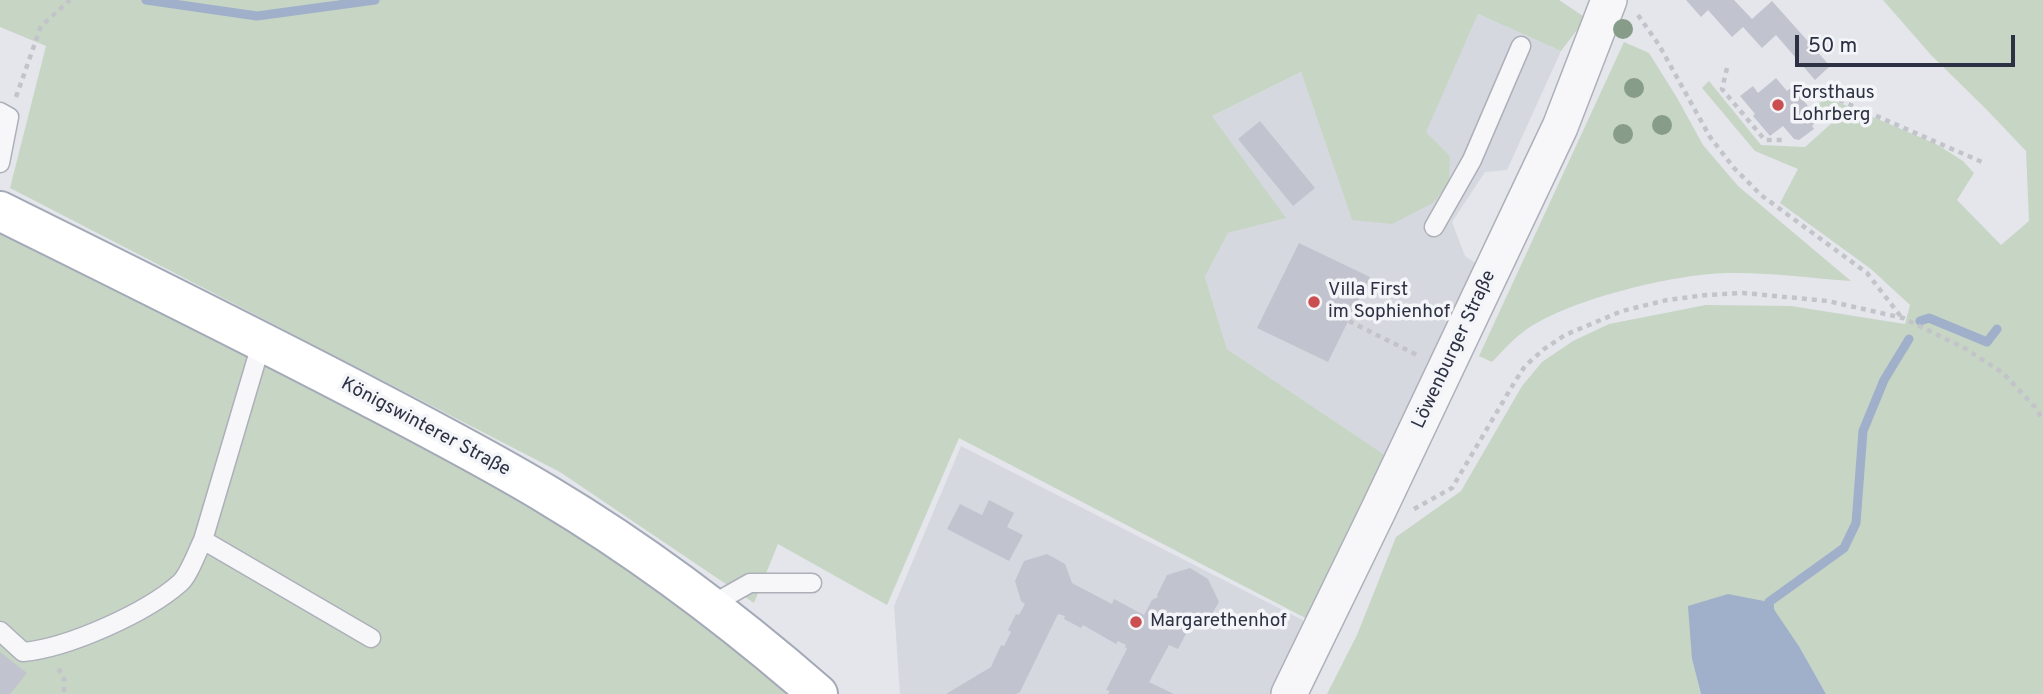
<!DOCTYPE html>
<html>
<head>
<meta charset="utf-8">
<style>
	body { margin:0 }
	#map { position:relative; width:2043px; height:694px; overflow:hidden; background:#e4e6eb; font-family:Overpass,sans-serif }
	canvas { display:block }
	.scale { position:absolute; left:1795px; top:35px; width:220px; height:32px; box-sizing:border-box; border:4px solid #2c3143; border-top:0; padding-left:9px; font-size:21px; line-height:24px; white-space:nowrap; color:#2c3143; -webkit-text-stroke:5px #f4f5f8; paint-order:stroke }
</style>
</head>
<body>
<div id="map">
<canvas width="2043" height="694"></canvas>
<div class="scale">50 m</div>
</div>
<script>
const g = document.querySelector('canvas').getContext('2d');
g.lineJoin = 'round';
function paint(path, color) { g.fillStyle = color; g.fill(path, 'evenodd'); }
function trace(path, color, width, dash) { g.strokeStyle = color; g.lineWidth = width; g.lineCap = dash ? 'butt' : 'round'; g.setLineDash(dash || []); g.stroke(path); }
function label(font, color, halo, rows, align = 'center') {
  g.font = font + ' Overpass,sans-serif'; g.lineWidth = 7; g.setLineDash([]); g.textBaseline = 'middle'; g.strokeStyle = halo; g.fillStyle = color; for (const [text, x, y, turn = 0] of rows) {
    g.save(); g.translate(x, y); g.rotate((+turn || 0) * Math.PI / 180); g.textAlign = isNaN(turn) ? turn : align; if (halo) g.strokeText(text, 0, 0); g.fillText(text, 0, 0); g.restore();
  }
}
paint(new Path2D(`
	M1478 14 1561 51 1507 170 1485 172 1452 222 1465 256 1480 266 1385 455 1227 349 1205 277 1228 233 1285 218 1212 116 1301 72 1352 220 1450 156 1425 132Z
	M961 446 1310 624 1275 694H900L894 606Z`), '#d6d8e0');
paint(new Path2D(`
	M0 0H1559L1586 18 1561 51 1478 14 1426 132 1450 156 1449 183 1433 203 1392 224 1352 220 1301 72 1212 116 1286 218 1228 233 1205 277 1227 349 1385 455 1315 623 959 438 887 605 778 544 754 603 560 472 10 188 46 46 0 27Z
	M1883 0H2043V694H1826L1800 648 1692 659 1701 694H1327L1357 635 1396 537 1461 491 1522 386 1542 362 1573 341 1609 324 1706 305 1791 306 1905 324 1910 305 1871 269 1780 203 1798 169 1755 151 1702 88 1709 81 1761 145 1805 147 1833 122 1818 105 1826 97 1936 144 1963 161 1974 173 1957 200 2001 245 2029 221 2026 151 1987 110 1931 55Z
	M1624 42 1649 53 1676 96 1703 145 1738 186 1851 281C1810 278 1768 272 1727 273 1674 274 1565 300 1523 332 1511 341 1502 352 1492 362L1479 356Z
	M0 221 538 501 796 694H0Z`), '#c7d5c5');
paint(new Path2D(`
	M1728 594 1769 602 1800 648 1826 694H1701L1692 659 1688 606Z`), '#a0afca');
trace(new Path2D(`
	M146 0 257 16 375 0
	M1920 321 1929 318 1987 342 1997 329
	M1770 613 1769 602 1844 548 1856 523 1863 431 1884 380 1909 339`), '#a0afca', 9);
paint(new Path2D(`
	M1686 0H1734L1752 19 1772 1 1830 66 1815 80 1776 35 1762 48 1743 27 1732 37 1708 10 1701 17Z
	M1776 78 1787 91 1792 87 1819 119 1812 126 1814 129 1799 140 1794 139 1783 126 1770 136 1753 116 1755 114 1740 96 1753 86 1758 93Z
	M1260 121 1315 188 1293 206 1238 139Z
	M1299 243 1370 277 1328 362 1257 328Z
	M989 500 1014 513 1007 527 1023 535 1009 561 947 529 960 504 982 515Z
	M1047 554 1065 564 1072 583 1112 604 1114 599 1144 615 1152 600 1158 597 1157 595 1167 575 1190 568 1208 579 1219 602 1209 619 1189 628 1178 649 1169 645 1149 682 1174 694H1108L1110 691 1106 690 1127 649 1125 647 1126 645 1118 641 1116 644 1083 625 1081 628 1064 619 1065 616 1058 614 1020 692 1016 694H946L991 667 1001 645 1004 646 1011 632 1008 630 1016 614 1019 615 1025 604 1021 601 1015 581 1024 561Z
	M0 652 27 673 10 694H0Z`), '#c1c4ce');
const lane = new Path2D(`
	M0 112 9 117 0 163
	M1434 227 1472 160 1521 46
	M262 341 203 540 371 638
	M711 605 750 583H812
	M0 631 23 652C68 648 146 613 180 583 189 575 197 552 203 540`);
const street = new Path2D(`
	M1289 694 1378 511 1560 127 1609 0`);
const primary = new Path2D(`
	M0 211C123 272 247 333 369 397 428 428 488 459 546 494 643 552 733 620 818 694`);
trace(lane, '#adb0b9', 21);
trace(street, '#adb0b9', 38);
trace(primary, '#a3a9b7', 42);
trace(new Path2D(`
	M1638 15 1659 45 1710 137 1734 168 1761 195 1867 273 1902 318
	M1727 68 1722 89 1765 140H1784
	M1821 92 1982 162
	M16 97 41 26 70 0
	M1349 321 1417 355
	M1414 509 1452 488 1514 383 1525 366 1544 349 1565 335 1622 311 1667 300 1706 295 1743 293 1828 301 1903 318 1966 349 2003 373 2036 408 2043 420
	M58 669 64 676V694`), '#c2c4ca', 4.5, [5, 5]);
trace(lane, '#f7f7fa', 18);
trace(street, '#f7f7fa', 35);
trace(primary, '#fff', 38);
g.fillStyle = '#879c89';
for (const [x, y] of [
	[1623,29],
	[1634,88],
	[1662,125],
	[1623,134]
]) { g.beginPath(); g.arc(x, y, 10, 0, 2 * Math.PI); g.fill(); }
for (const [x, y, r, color] of [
	[1778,105,7,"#cb4e50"],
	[1314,302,7,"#cb4e50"],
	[1136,622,7,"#cb4e50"]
]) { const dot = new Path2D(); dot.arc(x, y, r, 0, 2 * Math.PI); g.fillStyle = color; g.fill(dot); trace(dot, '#f4f5f8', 2.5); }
label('19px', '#2c3143', '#f4f5f8', [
	["Forsthaus",1792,94],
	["Lohrberg",1792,116],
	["Villa First",1328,291],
	["im Sophienhof",1328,313],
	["Margarethenhof",1150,622]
], 'left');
label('19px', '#2c3143', '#f4f5f8', [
	["Löwenburger Straße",1455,350,-65],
	["Königswinterer Straße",425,428,28]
]);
</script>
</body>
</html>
